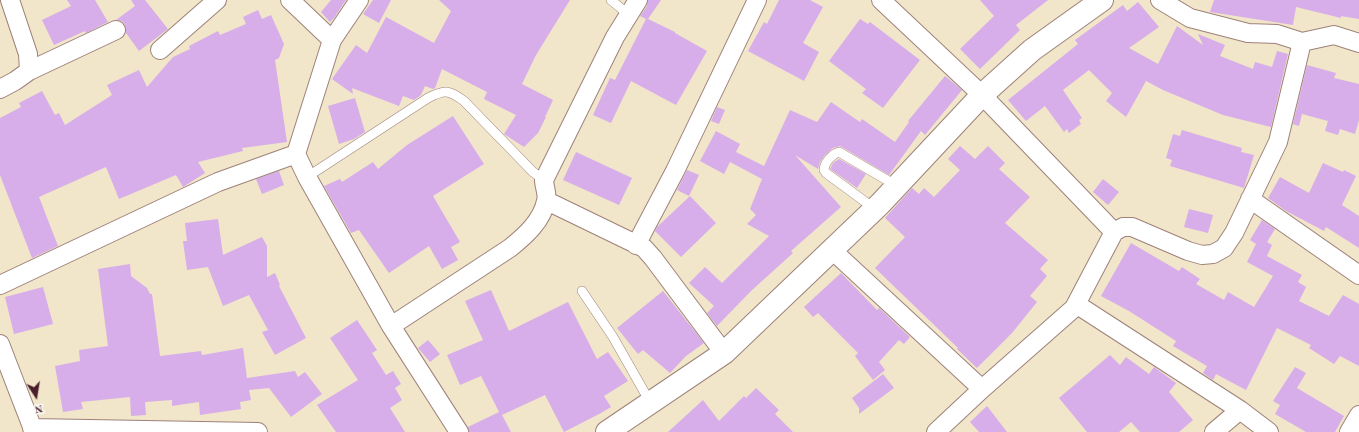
<!DOCTYPE html>
<html>
<head>
<meta charset="utf-8">
<style>
	body { margin:0 }
	#map { position:relative; width:1359px; height:432px; overflow:hidden; background:#f1e5ca; font-family:"Old Standard TT",serif }
	canvas { display:block }
	.north { position:absolute; left:16px; top:376px; width:40px; height:40px; -webkit-text-stroke:3px #fdfcf7; paint-order:stroke; rotate:168deg; font-size:11px; font-weight:700; line-height:16px; text-align:center; color:#4a1f2b }
	.north::after { content:''; display:block; margin:auto; width:14px; height:18px; background:#4a1f2b; clip-path:polygon(50% 0,100% 100%,50% 72%,0 100%) }
</style>
</head>
<body>
<div id="map">
<canvas width="1359" height="432"></canvas>
<div class="north">N</div>
</div>
<script>
const g = document.querySelector('canvas').getContext('2d');
g.lineJoin = 'round';
function paint(path, color) { g.fillStyle = color; g.fill(path, 'evenodd'); }
function trace(path, color, width, dash) { g.strokeStyle = color; g.lineWidth = width; g.lineCap = dash ? 'butt' : 'round'; g.setLineDash(dash || []); g.stroke(path); }
paint(new Path2D(`
	M67 0H95L108 22 86 33 85 31 54 45 42 20 71 6Z
	M131 0H145L168 29 139 51 126 33 125 25 122 21 116 20 135 6Z
	M331 0H346L334 18 330 22 321 12Z
	M373 0H391L379 23 363 14Z
	M439 0H570L536 55 522 84 553 100 545 117H546L538 133 524 147 504 134 516 115 484 99 487 92 442 69 435 88 433 89 425 86 421 95 414 100 403 96 399 106 352 88 353 94 332 79 356 45 367 53 386 17 434 43 451 11Z
	M648 0H661L648 19 675 32V33L707 51 676 105 631 81 611 123 593 115 610 78 615 80 646 19 640 16 647 6Z
	M779 0H810L823 7 803 43 819 52 804 81 748 51 764 22 767 24Z
	M980 0H1048L1016 25 1020 30 980 69 960 49 994 16Z
	M1214 0H1359V19L1341 16V18L1296 7 1293 25 1210 12Z
	M1138 2 1159 27 1129 48 1158 64 1177 26 1203 45 1198 34 1225 45 1220 56 1253 69 1255 62 1272 67 1277 51 1288 54 1271 127 1223 115 1163 90 1146 81 1126 117 1106 101 1112 93 1089 70 1063 90 1082 118 1079 120 1081 124 1069 133 1067 129 1064 132 1045 106 1026 121 1008 100 1078 44 1075 40 1123 5 1127 11Z
	M258 10 262 19 271 15 284 44 279 58 275 60 287 142 242 148 243 151 198 162 205 173 183 187 176 175 119 199 106 167 39 197 58 246 32 258 0 175V118L21 107 19 103 42 91 55 115 59 113 65 125 112 95 107 85 139 70 147 87 173 57 190 49 189 46 218 31 220 35 246 24 243 17Z
	M860 19 868 24 870 22 920 60 883 108 862 93 866 89 829 61Z
	M1307 65 1336 73 1334 78 1359 84V120L1355 134 1340 129 1338 135 1325 131 1328 121 1302 114 1299 126 1293 124Z
	M945 76 962 90 925 135 921 131 889 175 840 146 833 148 825 155 820 162 818 169 795 155 841 207 791 251 793 253 751 291 717 326 707 313 714 306 689 283 705 267 722 283 769 236 747 224 756 215 750 209 762 179 730 162 724 174 700 161 716 131 740 144 736 152 764 166 790 110 817 122 831 102 860 122 862 119 895 142 909 122 908 121Z
	M355 98 365 132 354 139 339 144 328 106Z
	M717 107 725 110 719 124 711 121Z
	M453 116 484 164 433 196 460 242 451 247 458 260 442 269 429 246 389 273 359 230 351 233 324 186 340 179 342 182 373 162 378 169 407 145Z
	M1182 130 1242 148 1241 152 1254 155 1244 188 1170 166 1172 160 1166 158 1173 134 1180 136Z
	M960 146 975 159 988 146 1005 163 999 169 1030 197 1005 223 1048 260 1040 269 1047 276 1030 296 1037 302 1012 333 977 368 957 349 958 348 875 268 905 237 885 218 912 188 919 194 924 188 934 197 960 170 948 159Z
	M576 152 632 178 619 205 563 180Z
	M839 159 866 174 857 188 830 169 833 163Z
	M1323 163 1343 172 1344 170 1356 176 1342 205 1359 216V248L1326 227 1324 231 1286 211 1268 198 1280 177 1309 193Z
	M687 170 699 175 689 196 677 190Z
	M279 171 284 185 262 194 256 179Z
	M1103 179 1119 192 1108 205 1093 192Z
	M690 196 716 223 681 257 655 231 657 227Z
	M1189 209 1213 215 1208 233 1184 227Z
	M218 219 223 255 262 237 267 246V277L275 273 280 285 279 286 306 338 275 355 262 332 268 330 249 295 223 306 208 267 187 270 183 241H187L185 223Z
	M1262 220 1275 229 1267 242 1272 245 1267 256 1302 275 1298 282 1306 287 1299 301 1329 316 1343 295 1359 304V366L1340 356 1334 364 1309 348 1311 345 1277 328 1246 390 1216 374 1213 380 1203 373 1207 366 1173 346 1176 341 1129 311 1101 296 1131 243 1179 271 1182 267 1200 279 1196 284 1224 300 1228 292 1254 307 1273 276 1247 262 1256 244 1250 240Z
	M130 264 131 276 147 288 150 294H152L160 356 201 351 202 355 243 348 247 378 295 371 298 377 305 372 322 394 291 417 269 388 249 390 251 400 240 402 241 409 200 415 199 402 172 406V400L145 402 146 415 131 416 130 397 81 402 83 409 63 412 55 366 80 361 79 350 108 346 98 269Z
	M841 273 877 310 879 308 910 337 904 344 899 340 879 362 885 370 873 380 855 356 858 353 818 313 813 317 804 307Z
	M43 287 53 324 14 334 5 297Z
	M491 290 509 331 568 302 597 359 608 352 628 381 604 396 611 407 601 413 564 432 545 395 502 415 511 432H469L468 427 499 412 481 376 460 385 447 355 483 340 465 301Z
	M663 291 704 343 686 356 670 373 643 350 638 354 617 328Z
	M357 320 377 350 372 353 386 375 393 371 401 384 395 388 402 400 390 408 405 432H336L317 405 358 380 330 338Z
	M428 340 440 354 430 362 418 348Z
	M1110 355 1120 365 1126 357 1149 374 1154 367 1176 383 1169 392 1193 420 1179 432H1140L1131 422 1119 432H1087L1059 398Z
	M1295 367 1306 373 1297 388 1344 416 1335 432H1306L1275 414 1280 405 1273 401Z
	M883 374 894 388 859 414V408L852 398Z
	M756 388 779 410 775 414 793 432H668L703 400 719 421 744 396 746 398Z
	M987 406 1007 432H979L970 422Z`), '#d7aee9');
const lane = new Path2D(`
	M611 0 629 15
	M307 177 428 98C445 89 449 90 464 101L533 172 544 180
	M875 209 826 173 824 170C824 163 832 154 839 152L897 186
	M582 291 613 337 650 402`);
const street = new Path2D(`
	M290 0 332 40
	M881 0 982 95 1114 232
	M1160 0 1190 18 1248 33 1277 34 1302 42 1334 35 1359 43
	M160 50 217 0
	M29 71 116 30
	M0 89 15 81 29 71 28 54 10 0
	M296 154 307 177 391 326
	M1250 199 1359 275
	M547 201 644 248 653 258 724 353
	M636 245 675 171 757 0
	M832 250 982 389
	M0 285 218 182 296 154 332 40 359 0
	M1076 304 1240 410 1269 432
	M0 344 34 432
	M32 428 258 432
	M459 432 391 326 510 248C525 236 542 221 546 201 548 195 544 186 544 180L615 37 638 0
	M936 432 982 389 1074 308 1114 232 1123 227H1132L1188 251 1202 255 1213 254 1224 248 1234 233 1278 142 1302 42
	M1214 432 1240 410
	M1349 432 1359 415`);
const secondary = new Path2D(`
	M607 432 724 353 880 204 982 95 1032 50 1102 0`);
trace(lane, '#9e827a', 10);
trace(street, '#9e827a', 20);
trace(secondary, '#9e827a', 24);
trace(lane, '#fff', 9);
trace(street, '#fff', 18);
trace(secondary, '#fff', 22);
</script>
</body>
</html>
